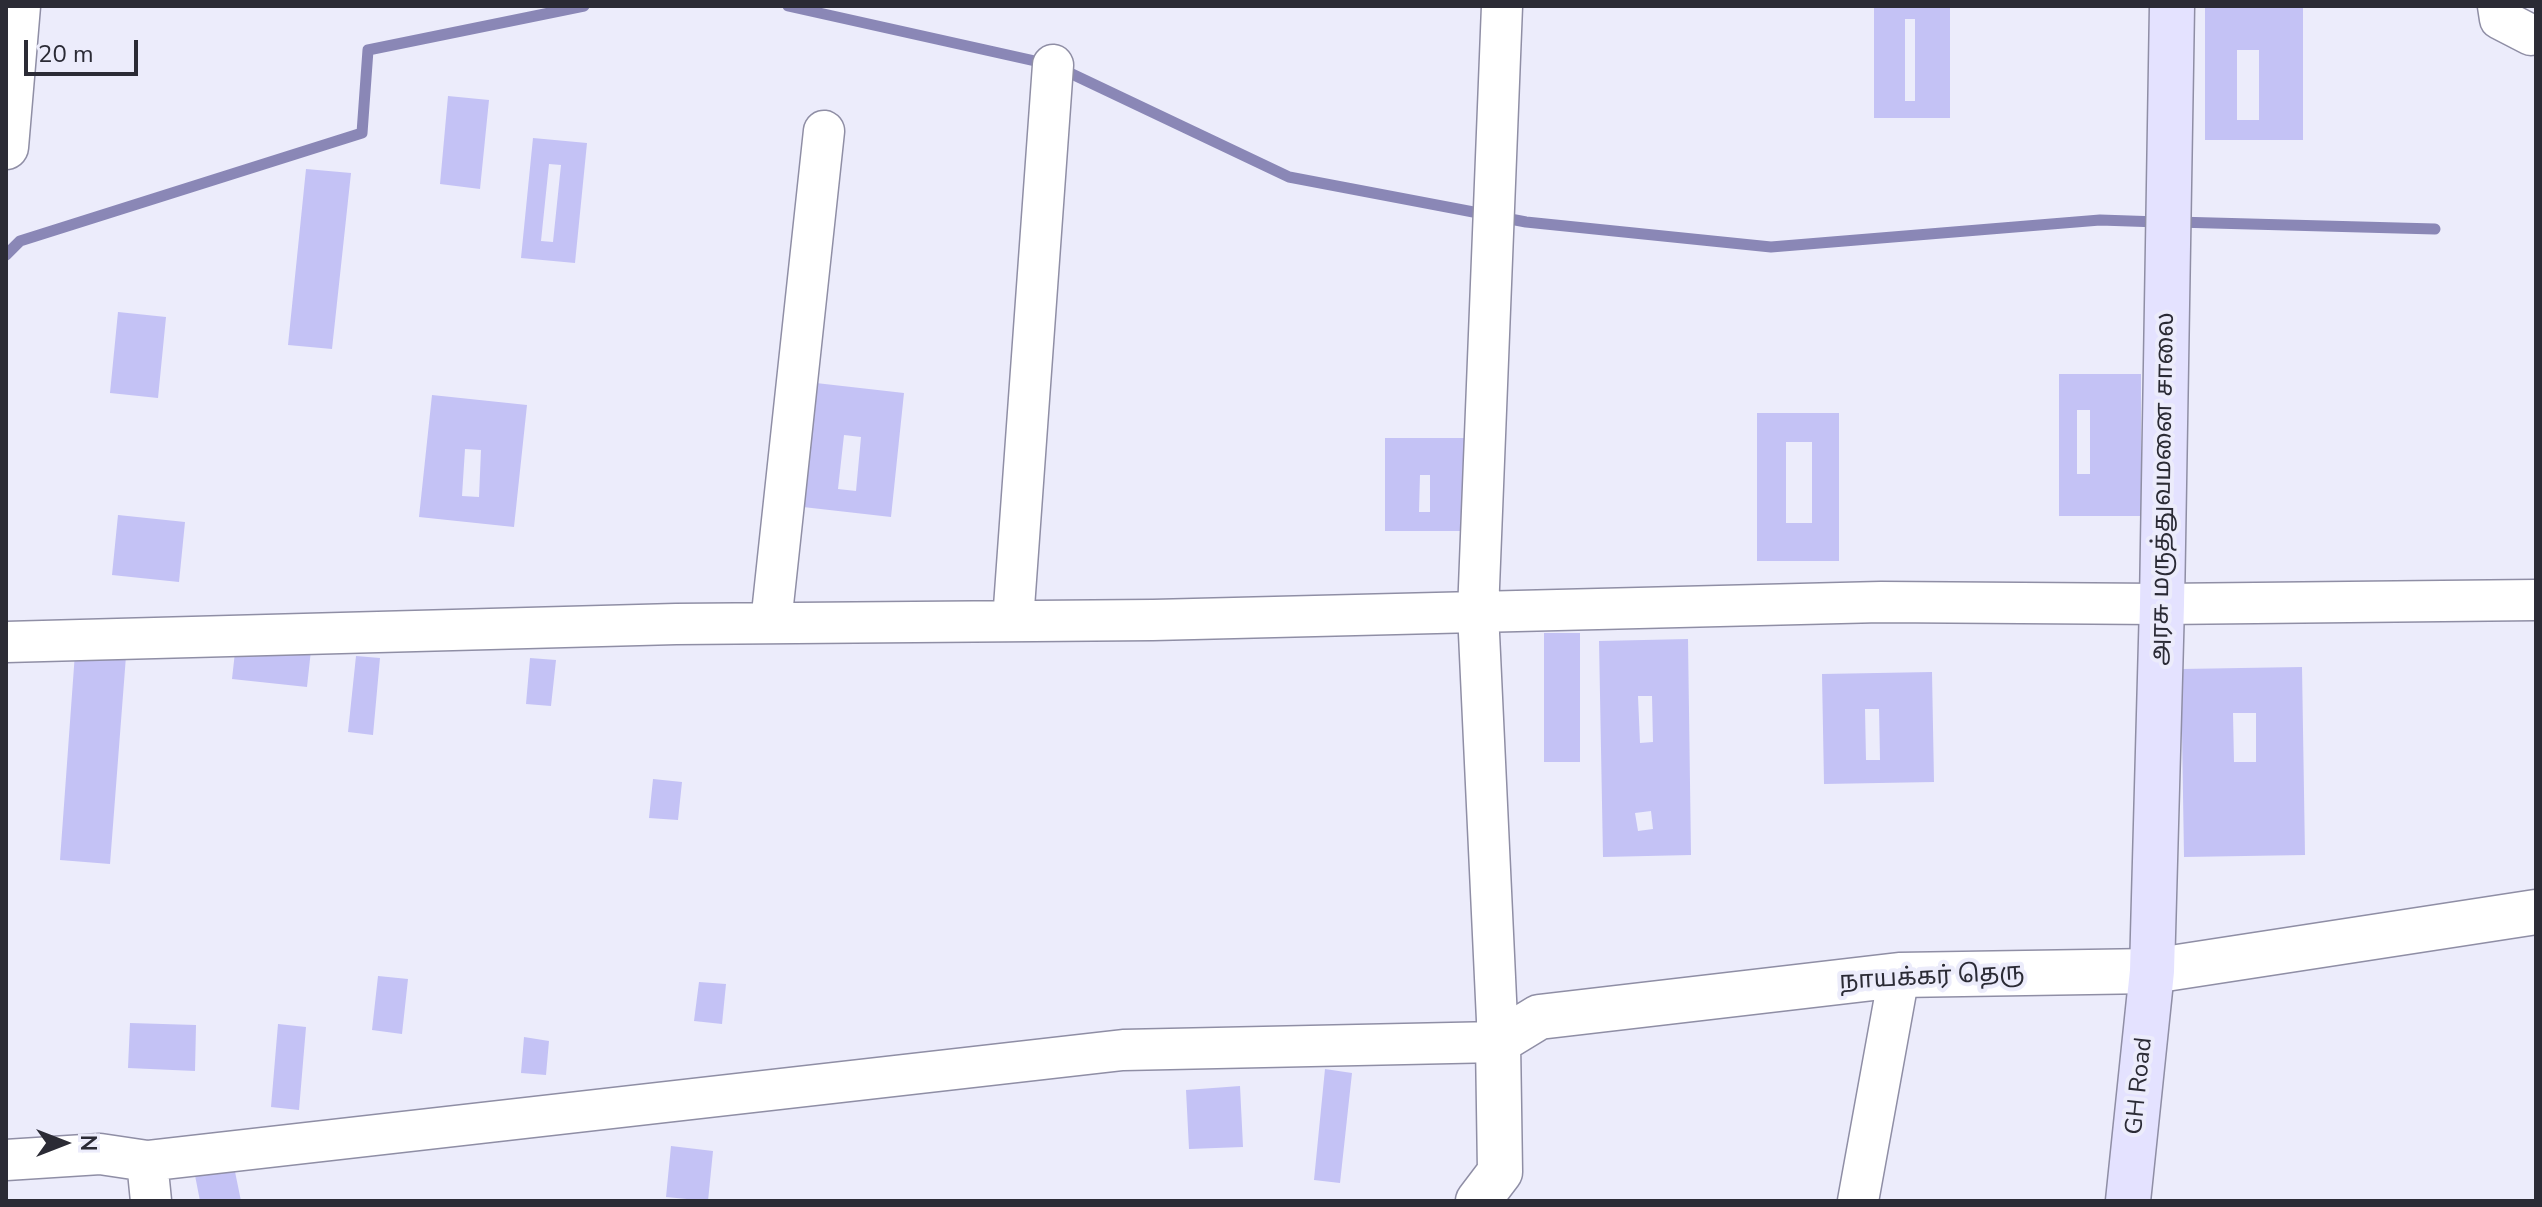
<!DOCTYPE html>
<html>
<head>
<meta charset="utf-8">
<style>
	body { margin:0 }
	#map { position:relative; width:2542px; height:1207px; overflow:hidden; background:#ececfb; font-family:"Nunito Sans",sans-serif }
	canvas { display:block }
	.frame { position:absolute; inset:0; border:8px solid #2b2b35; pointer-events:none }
	.north { position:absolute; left:24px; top:1103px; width:80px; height:80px; -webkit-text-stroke:6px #ececfb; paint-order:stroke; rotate:90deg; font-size:22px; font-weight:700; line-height:32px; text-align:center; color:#2b2b35 }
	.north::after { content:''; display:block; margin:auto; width:28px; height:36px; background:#2b2b35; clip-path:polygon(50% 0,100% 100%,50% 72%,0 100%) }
	.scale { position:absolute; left:24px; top:40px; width:114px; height:36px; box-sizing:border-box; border:4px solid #2b2b35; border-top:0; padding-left:10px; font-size:24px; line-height:28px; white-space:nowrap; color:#2b2b35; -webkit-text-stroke:6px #ececfb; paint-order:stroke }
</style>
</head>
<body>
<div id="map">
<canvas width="2542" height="1207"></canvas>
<div class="frame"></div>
<div class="north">N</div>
<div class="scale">20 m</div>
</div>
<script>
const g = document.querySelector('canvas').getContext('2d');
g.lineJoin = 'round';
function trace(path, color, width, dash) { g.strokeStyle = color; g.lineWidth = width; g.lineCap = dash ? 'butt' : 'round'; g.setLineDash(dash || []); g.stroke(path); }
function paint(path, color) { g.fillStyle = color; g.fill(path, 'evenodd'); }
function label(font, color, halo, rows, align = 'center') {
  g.font = font + ' "Nunito Sans","Noto Sans Tamil",sans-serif'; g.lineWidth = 8; g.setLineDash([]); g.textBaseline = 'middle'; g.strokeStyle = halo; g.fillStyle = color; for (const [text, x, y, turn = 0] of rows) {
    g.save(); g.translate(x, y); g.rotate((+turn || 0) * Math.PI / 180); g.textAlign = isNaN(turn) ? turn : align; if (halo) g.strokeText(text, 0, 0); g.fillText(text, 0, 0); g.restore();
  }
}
trace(new Path2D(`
	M788 6 1053 65 1289 177 1526 222 1771 247 2100 220 2159 222
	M2176 222 2435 229
	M6 255 20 241 362 133 368 50 584 6`), '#8a87b6', 11);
paint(new Path2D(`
	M1874 6H1950V118H1874ZM1905 19H1915V101H1905Z
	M2205 6H2303V140H2205ZM2237 50H2259V120H2237Z
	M448 96 489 100 480 189 440 184Z
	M533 138 587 143 575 263 521 258ZM549 164 561 165 553 242 541 241Z
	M306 169 351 173 332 349 288 345Z
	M118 312 166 317 158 398 110 393Z
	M2059 374H2141V516H2059ZM2077 410H2090V474H2077Z
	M816 383 904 393 891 517 803 507ZM844 435 861 437 856 491 838 489Z
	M432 395 527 405 514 527 419 517ZM465 449 481 450 479 497 462 496Z
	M1757 413H1839V561H1757ZM1786 442H1812V523H1786Z
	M1385 438H1479V531H1385ZM1420 475H1430V512H1419Z
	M118 515 185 522 179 582 112 575Z
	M1544 633H1580V762H1544Z
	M76 639 127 643 110 864 60 860Z
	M1688 639 1691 855 1603 857 1599 641ZM1638 696H1652L1653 742 1640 743ZM1651 811 1653 829 1638 831 1635 813Z
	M236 643 311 650 307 687 232 679Z
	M356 656 380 658 373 735 348 732Z
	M530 658 556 660 551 706 526 704Z
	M2302 667 2305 855 2184 857 2181 669ZM2233 713H2256V762H2234Z
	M1932 672 1934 782 1824 784 1822 674ZM1865 709H1879L1880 760H1866Z
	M653 779 682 782 678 820 649 818Z
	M378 976 408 979 402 1034 372 1030Z
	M699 982 726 984 722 1024 694 1021Z
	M130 1023 196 1025 195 1071 128 1068Z
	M278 1024 306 1027 299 1110 271 1107Z
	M524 1037 549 1041 546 1075 521 1073Z
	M1325 1069 1352 1073 1340 1183 1314 1180Z
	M1240 1086 1243 1147 1189 1149 1186 1090Z
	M671 1146 713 1151 708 1201 666 1197Z
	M231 1152 241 1201H200L192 1160Z`), '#c4c2f5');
const minor = new Path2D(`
	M2498 6 2500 19 2531 35 2536 34
	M1013 621 1053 65
	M771 623 824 131
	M6 642 676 624 1153 620 1881 602 2162 604 2536 600
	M6 1160 100 1154 147 1161 1123 1050 1498 1042 1478 612 1502 6
	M147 1161 151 1201
	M1858 1201 1899 975`);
const tertiary = new Path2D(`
	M6 147 18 6
	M1478 1201 1500 1172 1498 1042 1539 1017 1899 975 2152 971 2536 912`);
const secondary = new Path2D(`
	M2128 1201 2152 971 2162 604 2172 6`);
trace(minor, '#8f8ea5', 43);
trace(tertiary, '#8f8ea5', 47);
trace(secondary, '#8f8ea5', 47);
trace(minor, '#fff', 40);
trace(tertiary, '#fff', 44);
trace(secondary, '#e4e2ff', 44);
label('24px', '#2b2b35', '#ececfb', [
	["அரசு மருத்துவமனை சாலை",2164,489,-89],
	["நாயக்கர் தெரு",1932,978,-3],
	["GH Road",2140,1086,-84]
]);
</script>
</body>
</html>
